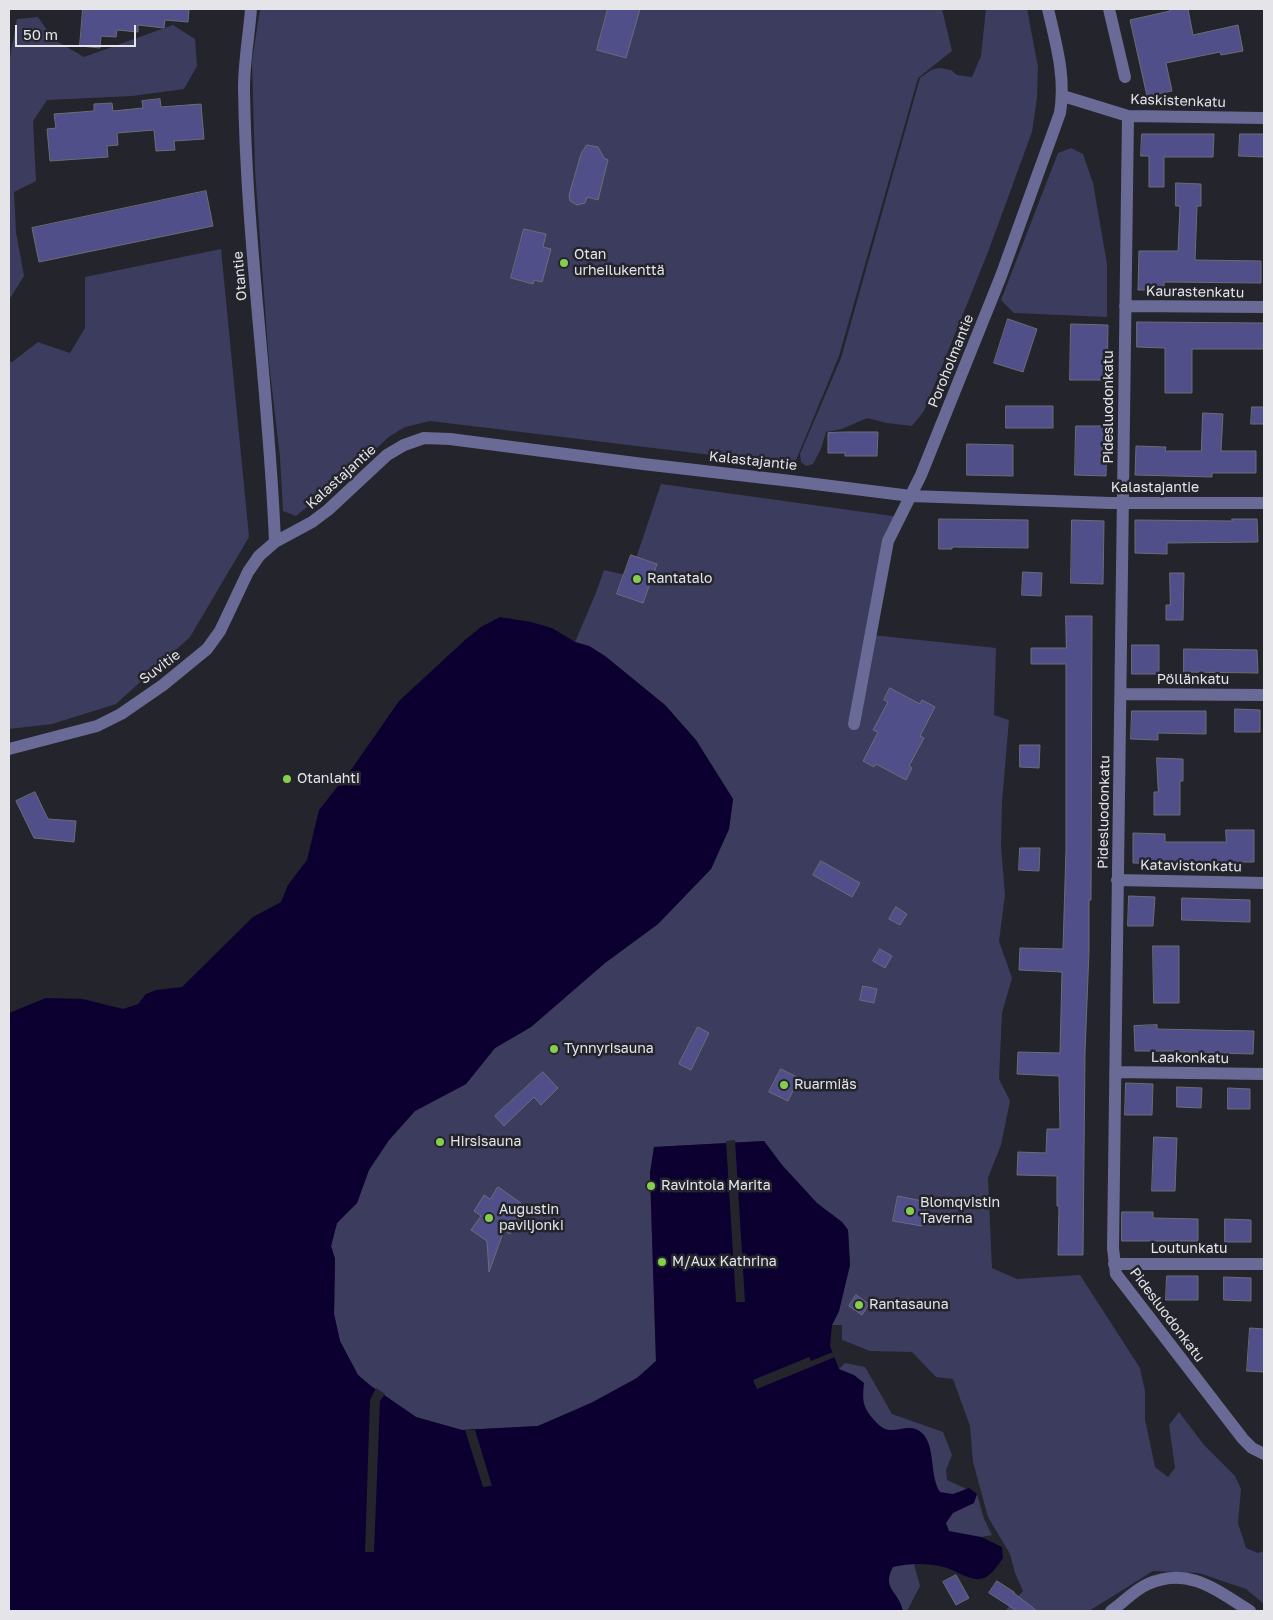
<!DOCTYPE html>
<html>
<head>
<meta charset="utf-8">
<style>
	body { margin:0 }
	#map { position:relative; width:1273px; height:1620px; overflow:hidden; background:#24242c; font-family:"Golos Text",sans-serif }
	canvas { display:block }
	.frame { position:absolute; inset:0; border:10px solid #e4e4e9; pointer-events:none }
	.scale { position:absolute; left:15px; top:25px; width:121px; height:22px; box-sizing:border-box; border:2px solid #e4e4e9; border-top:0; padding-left:6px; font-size:15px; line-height:18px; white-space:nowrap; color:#e4e4e9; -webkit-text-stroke:4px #24242c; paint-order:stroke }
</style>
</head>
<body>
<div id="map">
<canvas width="1273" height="1620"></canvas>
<div class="frame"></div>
<div class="scale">50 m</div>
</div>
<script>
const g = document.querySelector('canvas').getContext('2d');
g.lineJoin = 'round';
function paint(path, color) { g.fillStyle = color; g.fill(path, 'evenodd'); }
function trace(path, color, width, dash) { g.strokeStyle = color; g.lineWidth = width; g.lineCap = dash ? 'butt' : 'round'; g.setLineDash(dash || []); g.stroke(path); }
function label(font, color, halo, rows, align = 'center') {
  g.font = font + ' "Golos Text",sans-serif'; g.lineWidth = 5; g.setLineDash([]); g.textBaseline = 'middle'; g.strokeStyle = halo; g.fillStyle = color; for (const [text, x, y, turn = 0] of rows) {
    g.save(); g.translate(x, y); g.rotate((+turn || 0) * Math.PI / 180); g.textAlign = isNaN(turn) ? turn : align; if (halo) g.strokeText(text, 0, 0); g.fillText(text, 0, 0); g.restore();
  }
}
paint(new Path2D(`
	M260 9H942L952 51 918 78 839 356 794 465 430 421 405 427 390 436 346 476 296 516 283 511 280 457 269 363 255 170 252 61Z
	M986 9H1027L1038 67 1037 98 1032 132 988 252 924 411 912 426 887 423 867 418 842 429 826 432 821 449 813 464 806 466 801 462 800 454 841 358 920 78 931 70 939 68 951 70 957 75 972 77 981 56Z
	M38 17 53 39 84 57 173 25 195 39 197 66 184 89 132 96 47 100 33 121 36 181 14 192 16 232 24 276 9 300V62L17 19Z
	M1071 148 1083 154 1093 183 1107 264V317L1014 313 1001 300 1058 153Z
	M221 249 249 537 190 637 116 704 52 724 9 729V362H12L38 342 70 353 85 328V277Z
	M661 484 900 517 888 541 872 635 996 648 994 715 1009 720 1002 802 1001 846 1005 895 999 941 1012 978 1002 1013 999 1079 1010 1101 1001 1145 988 1178 992 1268 1017 1279 1080 1275 1140 1368 1145 1391V1419L1155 1467 1168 1477 1175 1468 1169 1425 1179 1412 1204 1445 1235 1476 1241 1489 1238 1523 1246 1548 1258 1553 1264 1551V1604L1246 1589 1199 1573 1153 1571 1089 1611H1005L1023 1591 1015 1573 1010 1554 988 1517 973 1462 970 1426 953 1379 936 1377 912 1352 870 1351 842 1340V1325H832L839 1311 850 1265 848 1230 842 1222 817 1204 782 1165 764 1141 654 1147 650 1173 656 1361 637 1378 591 1403 538 1426 462 1430 416 1417 371 1386 358 1375 340 1341 334 1314 335 1259 331 1246 337 1223 357 1203 369 1170 389 1140 415 1111 466 1084 495 1048 531 1027 605 963 658 924 711 869 729 829 733 799 696 740 665 705 605 656 589 646 575 642 595 595 604 570 630 576Z
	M845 1363 865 1367 892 1414 943 1432 952 1455 946 1470 947 1480 977 1494 984 1519 992 1535 981 1537 925 1535 839 1369Z
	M854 1554 914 1564 920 1586 907 1611H826Z`), '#3c3c5e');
paint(new Path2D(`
	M500 617 531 622 552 628 575 642 589 646 605 656 665 705 696 740 733 799 729 829 711 869 658 924 605 963 531 1027 495 1048 466 1084 415 1111 389 1140 369 1170 357 1203 337 1223 331 1246 335 1259 334 1314 340 1341 358 1375 371 1386 416 1417 462 1430 538 1426 591 1403 637 1378 656 1361 650 1173 654 1147 764 1141 782 1165 817 1203 842 1222 848 1230 850 1265 839 1311 832 1325 830 1346 839 1369 854 1375 864 1383C862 1402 863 1408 876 1422 880 1426 883 1429 889 1430 901 1431 912 1423 922 1433 936 1446 929 1475 940 1492L953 1494 969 1488 977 1494 974 1503 953 1513 946 1523 949 1531 981 1537 1002 1547 1003 1558C998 1565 992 1575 984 1578 972 1583 956 1570 944 1567 928 1563 909 1563 893 1567 881 1589 899 1591 903 1611H9V1013L46 998 83 999 123 1009 138 1004 146 994 156 990 182 987 253 917 281 902 288 885 307 860 319 810 353 767 399 701 465 640 481 627Z`), '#0c0031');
paint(new Path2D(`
	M735 1140 745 1302H736L726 1141Z
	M833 1352 835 1357 757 1389 753 1380 809 1357 811 1361Z
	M376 1388 385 1394 380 1401 374 1552H365L370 1400Z
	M465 1430H475L492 1486 483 1487Z`), '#24242c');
const building = new Path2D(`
	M83 9H189L188 22 165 20 164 28 138 25V32L117 30 116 37 101 36 100 48 80 46Z
	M608 9H640L626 58 597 50Z
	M1169 9H1188L1193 35 1238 25 1243 51 1221 55 1220 52 1166 63 1172 91 1147 96 1130 20 1170 11Z
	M160 99 161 107 201 104 204 139 174 141 175 150 156 151 154 130 117 133 118 145 107 146 108 157 50 161 47 129 56 128 54 114 94 111V104L112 103 113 111 143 108 142 101Z
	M1142 134H1214L1213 157H1164V187H1149V156H1141Z
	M1240 134H1264V157L1239 156Z
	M587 145 598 147 604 158 608 160 598 200 587 197 585 203 577 205 570 201 569 195 581 154Z
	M1176 183 1201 184V206H1197L1195 260 1261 261V283L1164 282V290H1138L1139 251H1178L1180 206H1176Z
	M206 191 213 226 39 262 32 228Z
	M524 229 546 234 543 247 551 249 542 282 534 280 533 284 511 278Z
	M1008 319 1037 329 1023 372 994 363Z
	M1137 322 1264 323 1263 349H1192V393H1165V348L1137 347Z
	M1071 324 1108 325 1107 380H1070Z
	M1006 406H1053V428H1006Z
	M1252 407H1264V424H1251Z
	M1203 413 1223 414 1221 451H1256V473H1212V477L1135 475 1136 446 1166 447 1165 451H1201Z
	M1076 426H1107L1106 476 1075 475Z
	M845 432H878L877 456H845V453H828V433Z
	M967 444 1013 445V476L967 475Z
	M939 519 1028 520V548L952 547V549H939Z
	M1232 519H1257L1258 542 1167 543V554L1135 553V520L1232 521Z
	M1072 520 1104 521 1103 584 1071 583Z
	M631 555 657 564 643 603 617 594Z
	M1023 572 1042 573 1041 596 1022 595Z
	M1170 573H1184L1183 620H1166V605H1170Z
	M1066 616H1092L1091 900H1089V951L1085 1052 1083 1255H1058L1059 1206H1057V1176L1017 1175 1018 1152 1046 1153 1047 1129H1060L1059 1076 1017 1074 1018 1052 1060 1053 1062 972 1019 970 1020 948 1063 949 1066 849V664H1031V648H1066Z
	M1132 645H1159V674H1132Z
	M1184 649 1257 650 1258 673 1184 672Z
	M890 688 920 704 922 700 935 707 920 736 924 738 909 766 912 768 906 780 876 764 874 767 863 761 878 732 873 730 888 702 884 700Z
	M1235 709 1260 710V732H1235Z
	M1132 711H1206V734L1158 733V740L1131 739Z
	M1020 745H1040L1039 768 1020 767Z
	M1157 758 1183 759V781H1180V815H1154V792H1158Z
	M35 792 48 819 76 821 74 842 34 838 16 801Z
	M1226 830H1254V862H1207V865L1133 863V833L1165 834V842H1226Z
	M1020 848H1040L1039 871 1019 870Z
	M821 861 860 883 852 897 813 875Z
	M1129 896 1155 897 1153 926H1128Z
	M1182 898 1250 900V922L1182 920Z
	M896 907 907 914 900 925 889 919Z
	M1153 946H1179V1003H1154Z
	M880 949 892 956 885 968 873 961Z
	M863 986 877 989 874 1003 860 1000Z
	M1157 1025V1029L1254 1031 1253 1054 1180 1052V1051H1135L1134 1026Z
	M698 1027 709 1033 691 1070 679 1064Z
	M781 1069 799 1078 788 1101 769 1092Z
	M543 1072 558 1088 541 1105 534 1097 504 1126 495 1116Z
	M1126 1083 1153 1084 1152 1115H1125Z
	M1177 1087 1202 1088 1201 1108 1177 1107Z
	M1228 1088 1250 1089V1109H1228Z
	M1154 1137 1177 1138 1175 1191H1152Z
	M498 1187 521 1203 514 1214 520 1218 510 1234 504 1230 489 1272 487 1241 471 1230 481 1216 474 1211 484 1195 490 1199Z
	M898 1196 927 1202 922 1226 893 1221Z
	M1122 1212H1153V1218L1198 1219V1241H1122Z
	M1225 1219 1251 1220V1242H1225Z
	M1167 1276H1198V1300H1166Z
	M1224 1277 1251 1278V1301L1224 1300Z
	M856 1295 869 1304 862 1315 849 1306Z
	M1250 1328 1264 1329V1372L1247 1371Z
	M956 1575 969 1598 956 1605 943 1582Z
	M997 1581 1014 1592V1593L1037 1611H1017L989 1593Z`);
paint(building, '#514f89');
trace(building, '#6c6c75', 1);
trace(new Path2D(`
	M251 9C249 35 244 62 244 88 246 240 269 390 275 542
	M1109 9 1125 77
	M1063 96 1128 116 1264 118
	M1128 116 1113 1248 1116 1274 1243 1439 1252 1448 1264 1454
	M1125 306 1264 307
	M1121 694 1264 695
	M854 724 888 541 921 475 1001 276 1060 113C1066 77 1056 44 1048 9
	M9 749 97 726 121 714 163 685 207 649 220 631 248 572 259 556 275 542 312 522 328 510 387 455 404 445 424 438 450 439 643 464 791 481 911 496 1110 503H1264
	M1117 880 1264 883
	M1115 1072 1264 1074
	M1114 1264H1264
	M1111 1611C1123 1603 1134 1590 1148 1584 1189 1566 1216 1590 1250 1611`), '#6a6a96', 12);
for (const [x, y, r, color] of [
	[564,263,5,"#85cf4c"],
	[637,579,5,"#85cf4c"],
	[287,779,5,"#85cf4c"],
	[554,1049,5,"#85cf4c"],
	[784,1085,5,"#85cf4c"],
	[440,1142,5,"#85cf4c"],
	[651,1186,5,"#85cf4c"],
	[910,1211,5,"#85cf4c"],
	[489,1218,5,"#85cf4c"],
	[662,1262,5,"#85cf4c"],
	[859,1305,5,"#85cf4c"]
]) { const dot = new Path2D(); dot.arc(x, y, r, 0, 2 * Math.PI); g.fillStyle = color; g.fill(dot); trace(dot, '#24242c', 2); }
label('14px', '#e4e4e9', '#24242c', [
	["Kaskistenkatu",1178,101,2],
	["Otantie",240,276,-95],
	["Kaurastenkatu",1195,292,1],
	["Poroholmantie",951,361,-68],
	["Pidesluodonkatu",1109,407,-90],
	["Kalastajantie",753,461,6],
	["Kalastajantie",341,477,-42],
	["Kalastajantie",1155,488],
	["Suvitie",160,667,-37],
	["Pöllänkatu",1193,680],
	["Pidesluodonkatu",1104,812,-89],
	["Katavistonkatu",1191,866,1],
	["Laakonkatu",1190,1058,1],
	["Loutunkatu",1189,1249],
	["Pidesluodonkatu",1167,1315,53]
]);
label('14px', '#e4e4e9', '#24242c', [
	["Otan",574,255],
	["urheilukenttä",574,271],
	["Rantatalo",647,579],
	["Otanlahti",297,779],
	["Tynnyrisauna",564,1049],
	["Ruarmiäs",794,1085],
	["Hirsisauna",450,1142],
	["Ravintola Marita",661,1186],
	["Blomqvistin",920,1203],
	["Taverna",920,1219],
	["Augustin",499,1210],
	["paviljonki",499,1226],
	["M/Aux Kathrina",672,1262],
	["Rantasauna",869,1305]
], 'left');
</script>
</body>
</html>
